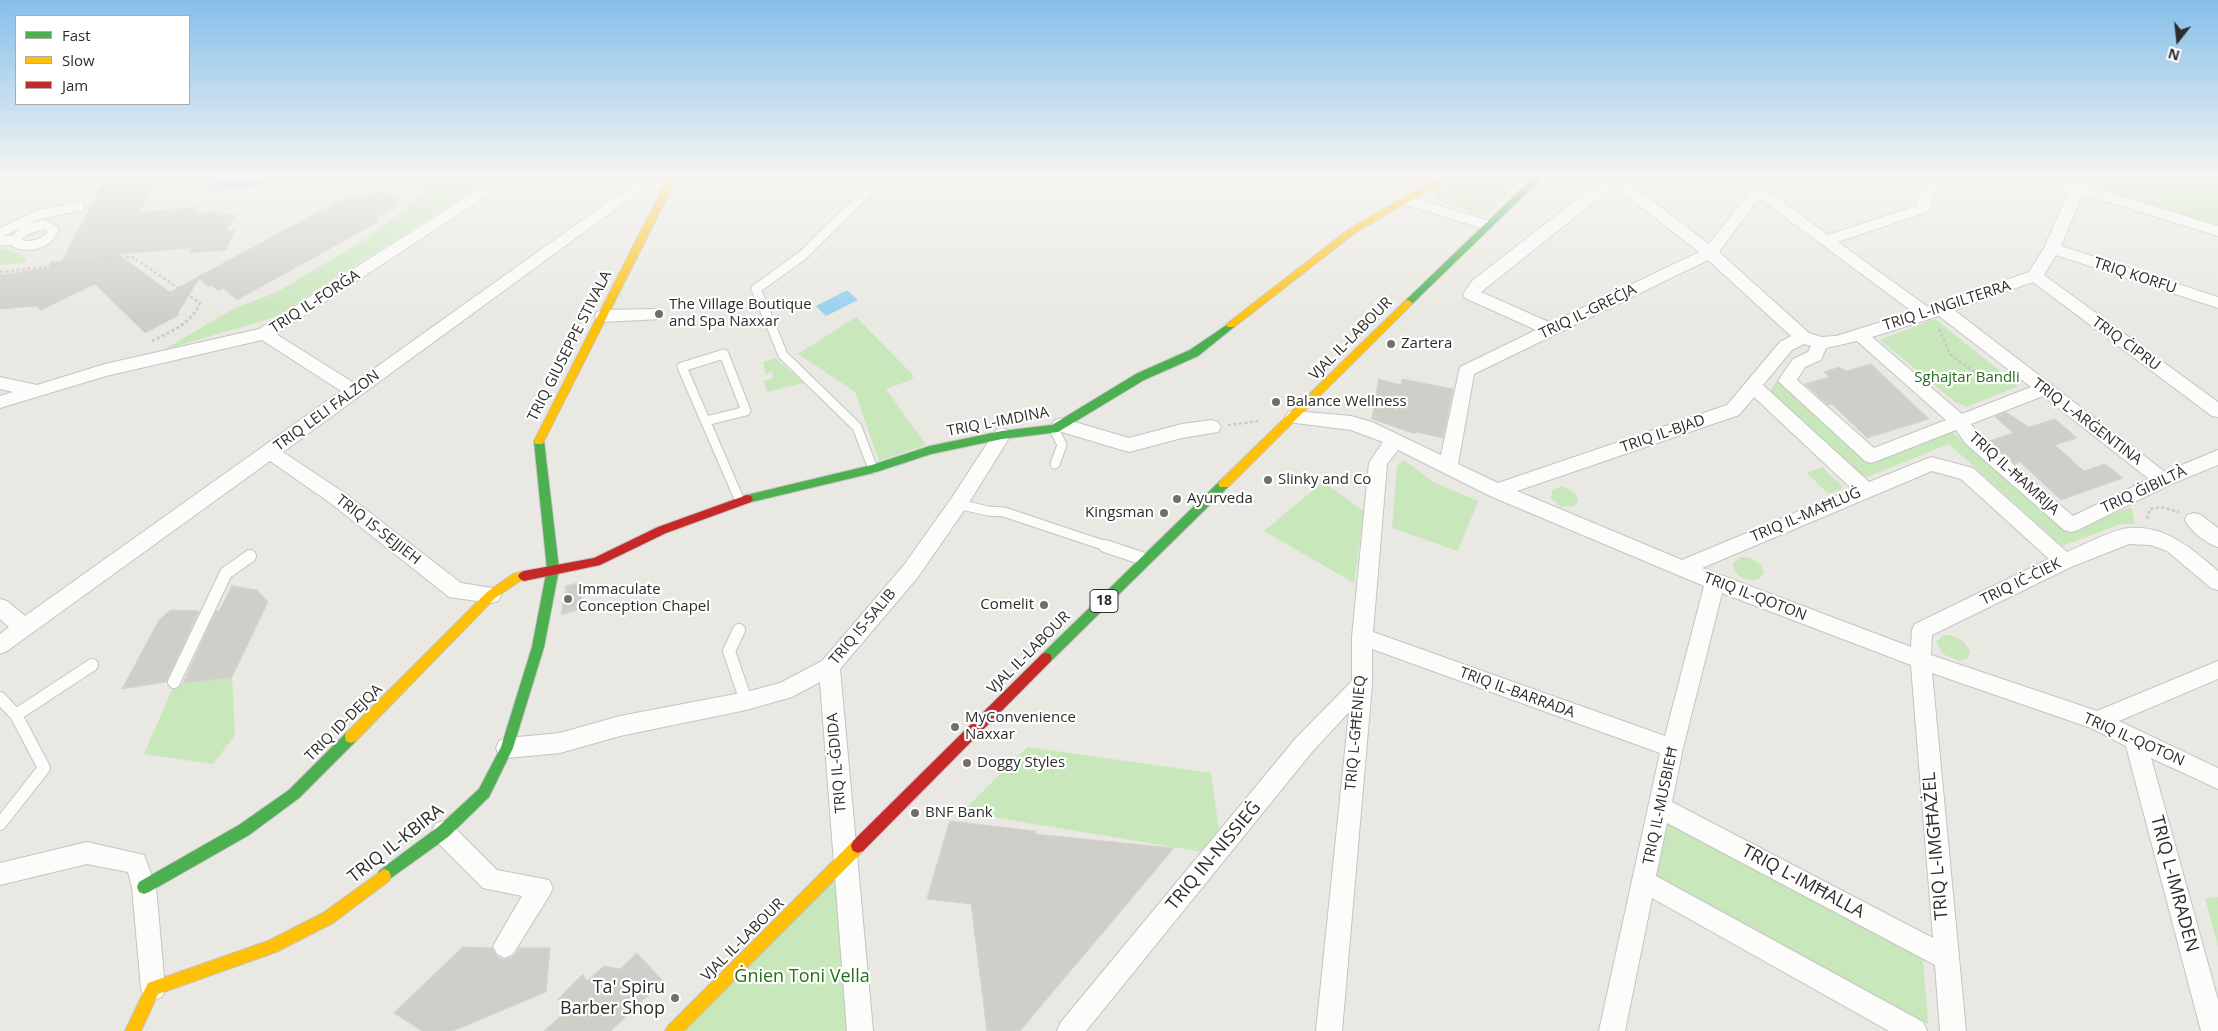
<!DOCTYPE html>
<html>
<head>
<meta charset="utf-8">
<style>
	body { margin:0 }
	#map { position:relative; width:2218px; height:1031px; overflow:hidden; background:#eae8e2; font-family:"Open Sans",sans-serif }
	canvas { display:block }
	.legend { position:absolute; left:15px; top:15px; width:175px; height:90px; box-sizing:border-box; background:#fff; border:1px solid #ababab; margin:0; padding:6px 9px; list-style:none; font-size:15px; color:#2d2d2d }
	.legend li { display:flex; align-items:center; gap:10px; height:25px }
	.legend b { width:25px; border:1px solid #ababab }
	.north { position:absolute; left:2153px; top:15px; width:50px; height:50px; -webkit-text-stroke:4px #fff; paint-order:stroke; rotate:196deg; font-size:14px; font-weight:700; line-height:20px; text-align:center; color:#2d2d2d }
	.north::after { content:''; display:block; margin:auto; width:18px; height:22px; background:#2d2d2d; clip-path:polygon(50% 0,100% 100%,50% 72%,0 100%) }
</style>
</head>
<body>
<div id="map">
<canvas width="2218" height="1031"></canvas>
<ul class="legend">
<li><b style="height:6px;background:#4caf50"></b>Fast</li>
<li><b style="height:6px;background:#ffc107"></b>Slow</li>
<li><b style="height:6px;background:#c62828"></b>Jam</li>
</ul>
<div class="north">N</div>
</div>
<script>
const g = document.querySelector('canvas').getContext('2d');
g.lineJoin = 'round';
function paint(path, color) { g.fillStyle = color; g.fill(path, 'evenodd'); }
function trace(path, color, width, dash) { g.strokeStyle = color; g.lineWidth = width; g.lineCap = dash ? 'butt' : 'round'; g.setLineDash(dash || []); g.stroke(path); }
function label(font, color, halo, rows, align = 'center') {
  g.font = font + ' "Open Sans",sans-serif'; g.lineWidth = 4.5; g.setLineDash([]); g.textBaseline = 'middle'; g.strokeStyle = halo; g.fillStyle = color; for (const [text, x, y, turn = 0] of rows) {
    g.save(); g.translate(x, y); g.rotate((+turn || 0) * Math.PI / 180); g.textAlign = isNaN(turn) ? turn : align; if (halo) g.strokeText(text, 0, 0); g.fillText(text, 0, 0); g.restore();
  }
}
paint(new Path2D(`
	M361 176H494L275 317 163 350 235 308 277 292 369 237 427 191 389 184 355 192V186Z
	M1470 176H1525L1483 216 1437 200 1434 193Z
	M2094 176H2218V228L2100 190Z
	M0 248 20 253 27 259 23 263 0 265Z
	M856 317 914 376 911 380 886 389 926 445 879 461 855 392 798 354Z
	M1935 319 2019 386 1966 407 1955 402 1880 340Z
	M775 358 804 383 767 392 764 381 773 378 772 372 766 374 763 362Z
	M1779 379 1868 462 1951 431 2070 530 2131 507 2135 524H2121L2062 546 1949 444 1865 478 1770 391Z
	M1404 460 1433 482 1478 501 1458 551 1392 528 1397 466Z
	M1822 467 1842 486 1841 489 1828 494 1807 473Z
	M1323 482 1364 511 1354 583 1264 531Z
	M1562 486 1575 493 1578 500 1575 506 1561 507 1551 499 1552 490Z
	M1741 557C1751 557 1761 561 1764 572L1760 578C1749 584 1734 577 1733 563Z
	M1944 635C1956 635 1965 640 1970 651L1968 658 1959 661 1943 654 1936 642Z
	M232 677 235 735 213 764 144 754 174 685 212 678Z
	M1027 747 1211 773 1219 830 1203 852 962 812Z
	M1665 820 1923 957 1928 1024 1655 877Z
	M845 858 860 1031H673Z
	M2218 897V946L2205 898Z`), '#c8e7ba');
paint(new Path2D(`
	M226 176H266L263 186 205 191Z
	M847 290 858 300 826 316 816 306Z`), '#94cfee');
const building = new Path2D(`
	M106 176H158L140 212 200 207 196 213 218 211 216 216 235 214 227 231 235 230 226 250 189 253 191 248 118 254 170 292 342 199 372 194 382 188 402 204 375 218 378 222 237 300 223 288 218 291 212 285 209 287 199 279 178 313 179 315 145 333 95 284 41 310 36 306 0 309V275L48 268 51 262 62 261Z
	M1871 364 1890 382 1929 419 1867 438 1832 404 1828 405 1805 384 1829 377 1824 372 1839 367 1846 371Z
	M1379 379 1401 385 1402 379 1453 389 1443 438 1416 432 1415 434 1372 419Z
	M2006 412 2029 427 2055 419 2077 438 2055 445 2084 471 2105 464 2123 478 2061 500 2020 462 2015 464 1989 441 2013 433 1995 417Z
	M580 583 583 608 561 615 566 586Z
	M232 586 257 590 268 602 232 677 183 683 216 611H219Z
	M171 610 199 611 166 682 122 689 159 620Z
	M950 821 1036 831 1035 834 1174 848 1020 1031H987L971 904 927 899Z
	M463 947 492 948 496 956 504 960 514 956 519 948H550L546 992 453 1031H422L394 1013Z
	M637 953 663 981 611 1031H544L567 1010 558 999 583 974 587 981 604 966 620 969Z`);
paint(building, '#cfcec9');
trace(building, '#d5d3ce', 1);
const laneFar1 = new Path2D(`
	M1405 200 1487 225
	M44 224 54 230C47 244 30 249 16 243 18 230 33 228 44 224Z
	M0 233 38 215 80 206
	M0 241 15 240
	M706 421 746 411 724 354 682 367 740 501
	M1054 429 1062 445 1055 464
	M873 469 857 427 783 355 756 289 803 255 880 179
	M958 504 988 511 1004 512 1109 547`);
const lane = new Path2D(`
	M1105 546 1144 559
	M739 630 729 651 746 701
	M174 682 226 573 250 556
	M0 698 16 715 44 768 0 824
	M16 715 92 665`);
const street = new Path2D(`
	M499 176H517L276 334 354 383 644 176H661L283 452 343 492 461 583 498 589 501 595 498 601 491 603 449 597 329 502 270 461 7 651 0 654V634L9 627 0 619V599L7 601 25 616 341 391 262 340 106 376 0 408V396L13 392 0 389V377L37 385 105 364 259 329Z
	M1607 176H1624L1623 178 1709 244 1762 176H1777L1766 189 1828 235 1916 206 1930 176H1944L1927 212 1838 242 1928 307 2029 272 2044 248 2068 194 2059 188 2025 179 2023 176H2048L2061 180C2071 171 2089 179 2095 188L2218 226V236L2092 197 2081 198 2061 246 2218 297V308L2056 255 2044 275 2218 402V417L2212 416 2033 282 1954 310 2165 472 2218 450V465L2169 485 2078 530 2071 532 2064 530 1966 444 1956 430 1877 461 1871 463 1865 461 1778 381 1793 359 1808 352 1811 346 1804 344 1792 350 1763 385 1869 482 1931 457 1973 468 2067 552C2084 545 2111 530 2129 528 2166 525 2192 549 2218 571V590L2211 588 2167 551 2151 545 2129 544 2071 567 1932 635 1931 655 2097 711 2218 661V679L2119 721 2218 768V789L2151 758 2218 1000V1031H2201L2126 746 2091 728 1932 673 1966 1031H1940L1935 965 1667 823 1656 876 1923 1022 1927 1031H1889L1652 898 1625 1031H1599L1660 753 1372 649V684L1342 1031H1316L1349 712 1312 752 1086 1031H1057L1061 1022 1296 738 1352 681V637L1369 463 1383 442 1351 430 1288 422 1285 417 1288 412 1294 411 1351 416 1372 422 1441 455 1460 367 1536 330 1465 298 1463 294 1473 280ZM1614 186 1699 252 1551 323 1481 292ZM1759 198 1913 312 1836 336 1821 337 1809 333 1719 252ZM1708 260 1791 336 1780 342 1727 405 1498 483 1458 464 1474 374ZM1939 316 2031 387 1962 414 1872 337ZM1857 341 1946 420 1874 448 1797 380 1805 367 1821 360 1826 348ZM2043 396 2149 479 2073 516 1978 434 1971 424ZM1754 397 1852 489 1682 560 1517 491 1739 415ZM1398 450 1490 496 1704 586 1665 736 1373 632 1387 464ZM1932 471 1961 479 2049 559 1915 624 1912 630 1911 647 1702 568ZM1722 593 1911 665 1933 938 1672 802 1683 748Z
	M655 309 661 311 663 315 661 319 603 322 597 320 595 316 597 312 603 310Z
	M1061 418 1129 438 1182 424 1212 420 1218 422 1221 427 1218 432 1182 438 1129 452 1055 430 1052 425 1055 420Z
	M1002 428 1008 430 1011 435 965 509 918 577 840 669 873 1031H847L820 682 792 697 746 710 620 736 560 753 507 758 499 755 496 748 499 741 507 738 560 733 620 716 746 692 780 683 822 661 904 565 951 499 996 430Z
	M2194 513 2201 515 2218 528V547C2206 543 2190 531 2185 520L2187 515Z
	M443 821 451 824 497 870 549 880 553 888 549 896 513 954 505 958 497 954 493 946 522 896 483 888 435 840 432 832 435 824Z
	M87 842 144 855 156 887 165 988 162 997 153 1000 144 997 141 988 132 887 128 872 87 864 0 885V863Z`);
const fast = new Path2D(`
	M1535 176H1544L1411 305H1405L1403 303 1405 301Z
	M1231 322 1234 323 1236 325 1234 327 1198 356 1144 380 1058 432 1002 439 931 454 873 473 747 503 743 502 741 499 743 496 747 495 872 465 930 446 1002 431 1052 425 1136 374 1190 350Z
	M539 437 544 441 559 569 544 647 513 748 489 797 448 837 384 883 379 881 377 876 379 871 438 827 479 789 501 747 532 647 547 569 534 441Z
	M1224 480 1228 481 1230 484 1228 487 1050 662 1046 663 1042 662 1040 658 1042 654 1220 481Z
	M351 731 356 733 357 737 356 741 299 798 249 835 149 892 144 894 139 892 137 887 139 882 239 825 289 790 346 733Z`);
const slow = new Path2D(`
	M669 176H678L544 441 543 444H535L534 441Z
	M1445 176H1457L1408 202 1355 233 1234 327H1228L1226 325 1228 323 1349 229 1402 198Z
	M1408 300 1413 303 1411 305 1228 487H1220L1218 484 1220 481 1405 301Z
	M524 571 528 573 530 576 528 579 520 581 495 598 356 741 351 743 346 741 345 737 346 733 487 592 513 574Z
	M858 839 863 841 865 846 863 851 684 1031H665L668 1026 853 841Z
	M384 869 389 871 391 876 389 881 333 923 276 952 158 994 141 1031H125L148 983 268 941 323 913Z`);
const jam = new Path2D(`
	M747 495 751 496 753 499 751 502 666 533 600 565 524 581 520 579 518 576 520 573 524 571 594 558 658 527Z
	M1046 653 1050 654 1052 658 1050 662 863 851 858 853 853 851 851 846 853 841 1042 654Z`);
trace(laneFar1, '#c4c4c3', 11);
trace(lane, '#c4c4c3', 14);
trace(street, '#c4c4c3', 2);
trace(fast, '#c4c4c3', 2);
trace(slow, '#c4c4c3', 2);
trace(jam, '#c4c4c3', 2);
trace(new Path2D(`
	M1486 176 1483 179 1485 183 1497 184 1498 180 1492 176
	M1462 203 1485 183
	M1473 206 1490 185
	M0 272 133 257 200 303C192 324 169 332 150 342
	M1939 329 1950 354 1978 375 2009 383
	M1228 425 1259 421
	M2147 519 2150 509 2161 507 2179 512`), '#c8c8c8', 2.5, [3, 2.5]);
trace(laneFar1, '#fcfcfb', 9);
trace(lane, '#fcfcfb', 12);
paint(street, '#fcfcfb');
paint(fast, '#4caf50');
paint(slow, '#ffc107');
paint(jam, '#c62828');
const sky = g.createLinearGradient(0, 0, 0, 321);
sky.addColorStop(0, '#86bfea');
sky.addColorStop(0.55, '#f6f5f2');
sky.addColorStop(1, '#f6f5f200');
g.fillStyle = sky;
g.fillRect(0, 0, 2218, 321);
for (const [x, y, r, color] of [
	[659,314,5,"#6f6e6c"],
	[1391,344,5,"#6f6e6c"],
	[1276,402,5,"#6f6e6c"],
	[1268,480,5,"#6f6e6c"],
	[1177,499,5,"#6f6e6c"],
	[1164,513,5,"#6f6e6c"],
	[568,599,5,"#6f6e6c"],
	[1044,605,5,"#6f6e6c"],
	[955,727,5,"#6f6e6c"],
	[967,763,5,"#6f6e6c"],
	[915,813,5,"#6f6e6c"],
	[675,998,5,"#6f6e6c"]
]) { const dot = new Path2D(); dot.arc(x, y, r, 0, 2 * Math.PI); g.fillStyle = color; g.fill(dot); trace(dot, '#fff', 2); }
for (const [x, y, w] of [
	[1104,601,28]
]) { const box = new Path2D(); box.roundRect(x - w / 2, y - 11.5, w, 23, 4); g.fillStyle = '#fff'; g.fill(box); trace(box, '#2d2d2d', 1); }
label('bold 14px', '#2d2d2d', null, [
	["18",1104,601]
]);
label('15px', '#2d2d2d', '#fff', [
	["TRIQ KORFU",2135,276,18],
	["TRIQ IL-FORĠA",315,302,-33],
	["TRIQ L-INGILTERRA",1947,306,-18],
	["TRIQ IL-GREĊJA",1588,312,-26],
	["VJAL IL-LABOUR",1351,339,-45],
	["TRIQ ĊIPRU",2126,344,36],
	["TRIQ GIUSEPPE STIVALA",570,346,-63],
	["TRIQ LELI FALZON",327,411,-36],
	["TRIQ L-IMDINA",998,422,-11],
	["TRIQ L-ARĠENTINA",2087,422,37],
	["TRIQ IL-BJAD",1663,434,-19],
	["TRIQ IL-ĦAMRIJA",2014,474,42],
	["TRIQ ĠIBILTÀ",2144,490,-25],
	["TRIQ IL-MAĦLUĠ",1806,515,-23],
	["TRIQ IS-SEJJIEH",378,530,38],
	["TRIQ IĊ-ĊIEK",2021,582,-26],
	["TRIQ IL-QOTON",1755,597,21],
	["TRIQ IS-SALIB",863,627,-50],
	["VJAL IL-LABOUR",1029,653,-45],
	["TRIQ IL-BARRADA",1517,693,20],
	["TRIQ ID-DEJQA",344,723,-45],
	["TRIQ L-GĦENIEQ",1356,733,-85],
	["TRIQ IL-QOTON",2134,740,24],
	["TRIQ IL-ĠDIDA",837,763,-95],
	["TRIQ IL-MUSBIEĦ",1661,806,-78],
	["VJAL IL-LABOUR",743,940,-45]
]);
label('15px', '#2d2d2d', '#fff', [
	["The Village Boutique",669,305],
	["and Spa Naxxar",669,322],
	["Zartera",1401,344],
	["Balance Wellness",1286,402],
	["Slinky and Co",1278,480],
	["Ayurveda",1187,499],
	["Kingsman",1154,513,"right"],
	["Immaculate",578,590],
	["Conception Chapel",578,607],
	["Comelit",1034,605,"right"],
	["MyConvenience",965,718],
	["Naxxar",965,735],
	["Doggy Styles",977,763],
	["BNF Bank",925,813]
], 'left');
label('15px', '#236e19', '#fff', [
	["Sghajtar Bandli",1967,378]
]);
label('18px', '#2d2d2d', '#fff', [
	["TRIQ IL-KBIRA",396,844,-38],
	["TRIQ L-IMGĦAŻEL",1936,846,-95],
	["TRIQ IN-NISSIEĠ",1214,856,-50],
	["TRIQ L-IMĦALLA",1803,882,28],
	["TRIQ L-IMRADEN",2174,884,75]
]);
label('18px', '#236e19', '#fff', [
	["Ġnien Toni Vella",802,977]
]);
label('18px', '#2d2d2d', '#fff', [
	["Ta' Spiru",665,988],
	["Barber Shop",665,1009]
], 'right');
</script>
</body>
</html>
